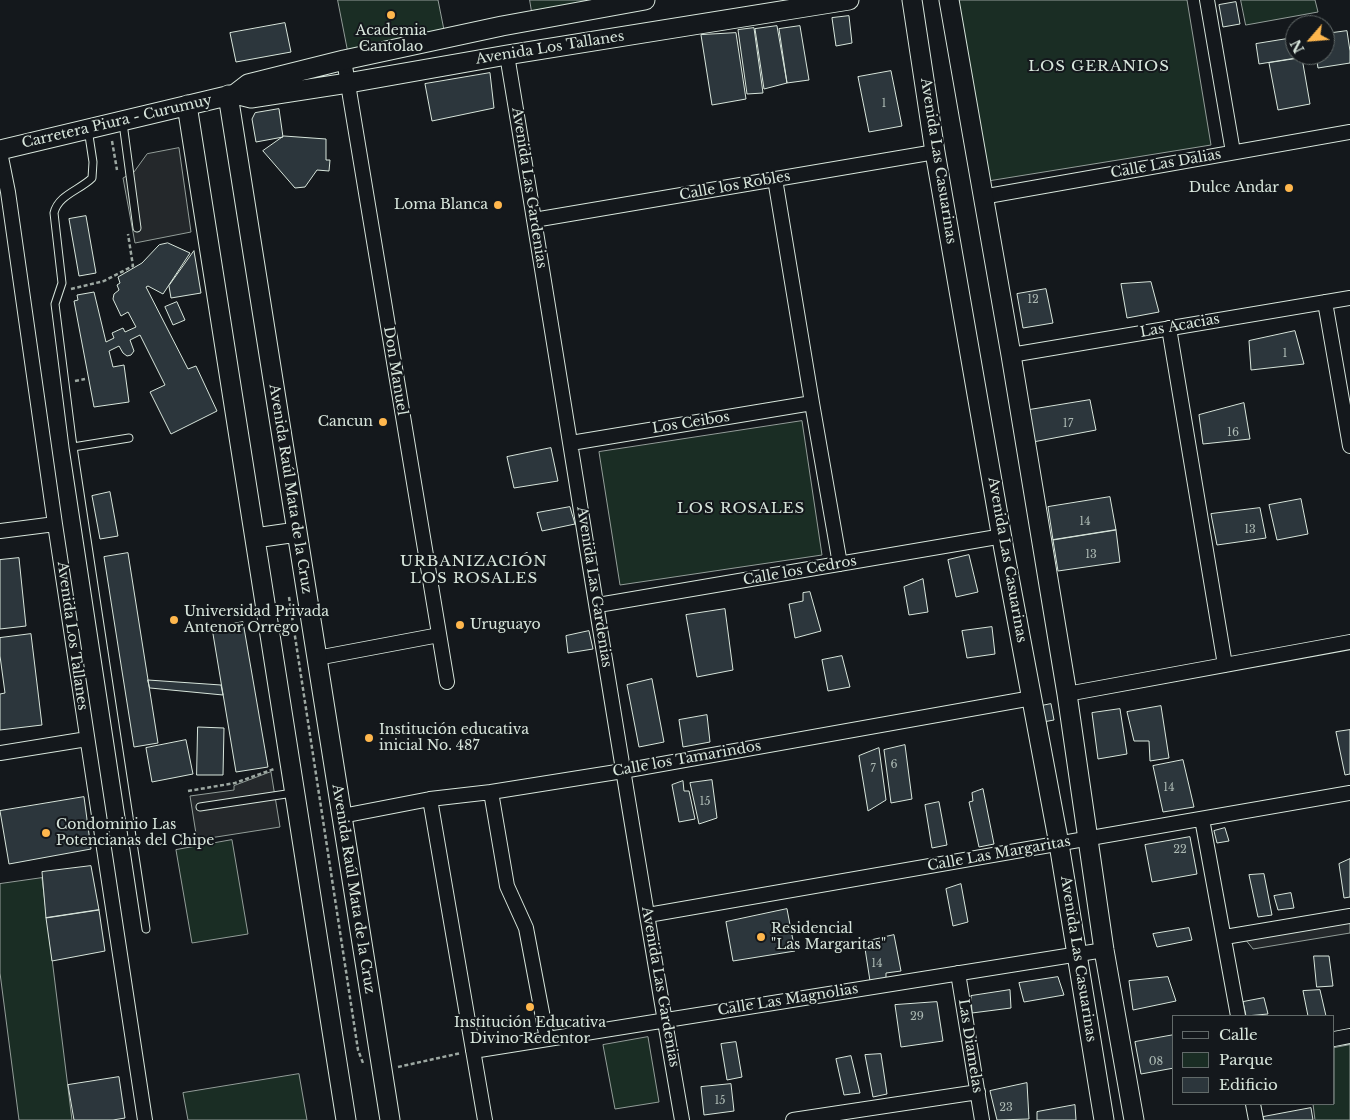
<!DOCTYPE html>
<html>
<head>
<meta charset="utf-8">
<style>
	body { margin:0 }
	#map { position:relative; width:1350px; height:1120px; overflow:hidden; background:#14181c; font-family:"Libre Baskerville",serif }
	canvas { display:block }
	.legend { position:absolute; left:1172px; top:1015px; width:162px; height:90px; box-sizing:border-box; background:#14181c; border:1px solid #626a69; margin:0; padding:6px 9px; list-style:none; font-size:15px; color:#d8e6dc }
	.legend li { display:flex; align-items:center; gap:10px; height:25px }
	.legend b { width:25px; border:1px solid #626a69 }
	.north { position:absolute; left:1285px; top:15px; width:50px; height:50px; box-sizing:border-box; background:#14181c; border:1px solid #626a69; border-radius:50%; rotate:243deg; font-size:14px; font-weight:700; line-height:20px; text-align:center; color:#d8e6dc }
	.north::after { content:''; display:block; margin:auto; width:18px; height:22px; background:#ffb74d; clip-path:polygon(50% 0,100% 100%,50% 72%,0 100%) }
</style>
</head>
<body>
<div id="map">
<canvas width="1350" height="1120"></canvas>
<ul class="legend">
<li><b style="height:6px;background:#14181c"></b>Calle</li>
<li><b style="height:14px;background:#1a2d24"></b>Parque</li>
<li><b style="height:14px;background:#2c363c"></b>Edificio</li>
</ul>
<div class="north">N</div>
</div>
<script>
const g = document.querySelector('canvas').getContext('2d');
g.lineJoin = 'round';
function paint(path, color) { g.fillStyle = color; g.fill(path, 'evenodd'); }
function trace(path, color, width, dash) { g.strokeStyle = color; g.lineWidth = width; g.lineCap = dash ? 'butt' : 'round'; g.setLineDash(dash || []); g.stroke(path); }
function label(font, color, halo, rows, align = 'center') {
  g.font = font + ' "Libre Baskerville",serif'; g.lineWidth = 4; g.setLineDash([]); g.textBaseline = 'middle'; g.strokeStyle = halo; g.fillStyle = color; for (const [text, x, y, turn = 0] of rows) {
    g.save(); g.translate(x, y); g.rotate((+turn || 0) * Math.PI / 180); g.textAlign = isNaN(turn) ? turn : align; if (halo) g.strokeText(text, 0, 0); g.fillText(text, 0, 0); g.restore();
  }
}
const green = new Path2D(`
	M338 0H438L444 30 348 51Z
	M530 0H594L532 12Z
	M959 0H1187L1211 145 988 181Z
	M1241 0H1315L1318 12 1246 25Z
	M802 421 822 555 620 585 599 452Z
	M232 840 248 934 192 943 176 850Z
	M42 878 72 1120H19L0 973V884Z
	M648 1037 659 1102 615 1109 603 1045Z
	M1350 1045V1120H1315L1313 1104H1334V1048Z
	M299 1074 307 1120H188L183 1093Z`);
paint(green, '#1a2d24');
trace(green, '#939e99', 1);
const parking = new Path2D(`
	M179 148 191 232 135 243 123 178 134 172 147 154Z
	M271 772 280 827 197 840 190 796 234 790V786Z
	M1350 921V933L1253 949 1245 939Z`);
paint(parking, '#24282b');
trace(parking, '#939e99', 1);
const building = new Path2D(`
	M1236 2 1240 24 1223 27 1219 5Z
	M849 16 852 43 836 46 832 18Z
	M285 23 291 52 236 62 230 33Z
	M777 26 787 83 764 89 755 29Z
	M800 26 809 80 787 83 779 29Z
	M754 28 763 93 747 94 738 30Z
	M1347 31 1350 51V63L1318 68 1316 55H1325V34Z
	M736 33 746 99 712 105 701 35Z
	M1293 38 1296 58 1259 64 1256 44Z
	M1302 58 1310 104 1278 110 1269 63Z
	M891 71 902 126 869 132 858 77Z
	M490 73 494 108 432 121 425 84Z
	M279 109 283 137 256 142 252 119 255 113Z
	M284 136 326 139V160H330L329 171 317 170 305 187 295 188 263 151Z
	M86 216 96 273 79 276 69 219Z
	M168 243 190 253 163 294 148 286 146 287 188 369 196 366 217 411 171 434 150 392 165 385 140 335 130 340 134 351 131 355 127 356 123 353 119 346 109 351 113 367 124 365 129 402 94 407 74 301 78 300 77 295 94 292 106 342 114 338 112 333 123 328 125 332 136 327 128 312 121 316 113 299 114 294 119 290 117 285 120 283 118 277 142 263 159 245Z
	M194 251 201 293 171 298 169 286Z
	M1151 282 1159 312 1127 318 1121 284Z
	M1046 289 1053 323 1023 328 1017 294Z
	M177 302 185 320 173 325 165 307Z
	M1295 331 1304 364 1251 370 1249 341Z
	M1090 400 1096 430 1033 442 1029 410Z
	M1244 403 1250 439 1203 444 1199 415Z
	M551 448 558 481 514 488 507 457Z
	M110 492 118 536 100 539 92 496Z
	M1110 497 1116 530 1053 540 1048 507Z
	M1301 499 1308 534 1277 540 1269 505Z
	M570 507 575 524 542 531 537 513Z
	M1260 508 1266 538 1217 545 1211 514Z
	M1116 530 1120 562 1058 571 1053 540Z
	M128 553 158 743 134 747 104 557Z
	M969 555 978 592 956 597 948 560Z
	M19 558 26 626 0 629V560Z
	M923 579 928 612 909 615 904 587Z
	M810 592 821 631 795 638 789 604 803 601V593Z
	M725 609 733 670 697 677 686 615Z
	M243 622 268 767 236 772 212 628Z
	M992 627 995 654 967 658 962 631Z
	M589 631 593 649 568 653 566 636Z
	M31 634 42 725 0 730V694L5 693 0 656V638Z
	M842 656 850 687 828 691 822 660Z
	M652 679 664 742 639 747 627 685Z
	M148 680 221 685 223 695 150 688Z
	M1051 704 1054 720 1043 722 1041 706Z
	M1161 706 1169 758 1150 761 1149 741H1134L1127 712Z
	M1120 709 1127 754 1098 759 1092 713Z
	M707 715 710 742 683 747 679 720Z
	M198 727 224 728 223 775H197Z
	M1350 730V774L1345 775 1336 732Z
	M186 740 193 774 152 782 146 748Z
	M905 745 912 799 891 803 884 750Z
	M879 748 886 800 868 811 859 756Z
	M1183 760 1194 807 1163 812 1153 766Z
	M712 780 717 818 699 824 690 783Z
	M683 781 684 791H689L695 819 679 822 672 785Z
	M983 789 994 844 979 847 969 802 973 801 972 793Z
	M84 797 91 849 9 864 0 811Z
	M939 802 947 845 932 848 925 805Z
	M1225 828 1229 841 1217 843 1214 831Z
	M1190 837 1197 874 1152 882 1145 845Z
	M1350 859V897L1344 898 1339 864Z
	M91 866 99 910 46 918 42 872Z
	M1264 874 1272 915 1258 917 1249 875Z
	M961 884 968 922 953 926 946 889Z
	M1291 893 1294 908 1278 910 1274 896Z
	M787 909 795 951 733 961 726 922Z
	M99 910 105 951 52 961 46 918Z
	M1189 928 1192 940 1157 947 1153 934Z
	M894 935 901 971 886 973V980L870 981 864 942Z
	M1314 956H1329L1333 986 1317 987Z
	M1058 977 1064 995 1024 1002 1019 983Z
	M1168 977 1176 1001 1133 1010 1129 981Z
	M1010 990 1011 1008 972 1013 971 996Z
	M1320 990 1326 1016H1308L1303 991Z
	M1264 998 1268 1014 1246 1016 1243 1002Z
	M937 1002 943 1041 901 1047 895 1005Z
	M1174 1035V1068L1141 1074 1135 1042Z
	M736 1042 742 1077 727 1080 721 1044Z
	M881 1054 887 1094 873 1097 865 1055Z
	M851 1056 860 1093 844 1095 836 1059Z
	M119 1077 125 1118 113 1120H74L68 1085Z
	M1027 1083 1029 1119 997 1120 990 1091Z
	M731 1084 734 1111 704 1115 701 1087Z
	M1075 1105 1076 1120H1037V1112Z
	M1311 1108 1313 1120H1264L1263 1117Z`);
paint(building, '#2c363c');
trace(building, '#d8e6dc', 1);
const lane = new Path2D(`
	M123 123 137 228
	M88 129 93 162 92 178C80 190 58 195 54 213L62 283 55 304 73 447 146 929
	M73 447 129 438
	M200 807 293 793`);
const street = new Path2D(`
	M1207 0 1233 152
	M507 55C566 410 620 766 682 1120
	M344 60 447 682
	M0 152 8 192 55 524 145 1120
	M775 179 812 403 840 564
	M982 197 1350 132
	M534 220 935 152
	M1325 302 1350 446
	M1169 328 1225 665
	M1011 355 1350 298
	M571 443 812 403
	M0 531 55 524
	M598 605 1003 536
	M317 658 439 635
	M1067 694 1350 642
	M0 753 87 739
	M491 792 507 886 526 928 547 1039
	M430 799 485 1120
	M342 816 430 799 491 792 623 771 1032 698
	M1202 819 1238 1016
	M648 915 1350 793
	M1225 937 1350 916
	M958 973 982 1120
	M1334 1039 1350 1036
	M473 1051 1104 950
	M1253 1104 1256 1120
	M793 1120 978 1092`);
const secondary = new Path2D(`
	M912 0 935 152 1004 550 1059 844 1104 1120
	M949 0 1011 355 1067 694 1104 950 1134 1120
	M235 94 251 98 348 83 507 55 849 0
	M228 95 390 1120
	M187 105 346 1120
	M0 150 235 94 248 84 344 60 502 26 645 0
	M255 538 297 532`);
trace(lane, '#d8e6dc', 9);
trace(street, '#d8e6dc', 16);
trace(secondary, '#d8e6dc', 21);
trace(new Path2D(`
	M112 141 117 170
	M71 289 104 281 133 266 128 234
	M75 381 85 379
	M289 597 358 1050 363 1063
	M188 791 235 783 274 769
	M398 1067 461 1053`), '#9da8a2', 2.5, [4, 2.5]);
trace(lane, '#14181c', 7);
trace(street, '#14181c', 14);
trace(secondary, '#14181c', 19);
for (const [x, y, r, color] of [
	[391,15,5,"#ffb74d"],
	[1289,188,5,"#ffb74d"],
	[498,205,5,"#ffb74d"],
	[383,422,5,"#ffb74d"],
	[174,620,5,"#ffb74d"],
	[460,625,5,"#ffb74d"],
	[369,738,5,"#ffb74d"],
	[46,833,5,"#ffb74d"],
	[761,937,5,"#ffb74d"],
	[530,1007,5,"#ffb74d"]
]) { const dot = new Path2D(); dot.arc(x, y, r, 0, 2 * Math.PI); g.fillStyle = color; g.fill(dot); trace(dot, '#14181c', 2); }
label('11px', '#adbab4', null, [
	["1",884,104],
	["12",1033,300],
	["1",1285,354],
	["17",1068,424],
	["16",1233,433],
	["14",1085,522],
	["13",1250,530],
	["13",1091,555],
	["6",894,765],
	["7",873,769],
	["14",1169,788],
	["15",705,802],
	["22",1180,850],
	["14",877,964],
	["29",917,1017],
	["08",1156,1062],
	["15",720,1101],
	["23",1006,1108]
]);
label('14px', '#d8e6dc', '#14181c', [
	["Academia",391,31,"center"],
	["Cantolao",391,47,"center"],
	["Dulce Andar",1279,188,"right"],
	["Loma Blanca",488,205,"right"],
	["Cancun",373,422,"right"],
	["Universidad Privada",184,612],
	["Antenor Orrego",184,628],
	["Uruguayo",470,625],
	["Institución educativa",379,730],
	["inicial No. 487",379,746],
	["Condominio Las",56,825],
	["Potencianas del Chipe",56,841],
	["Residencial",771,929],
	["\"Las Margaritas\"",771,945],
	["Institución Educativa",530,1023,"center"],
	["Divino Redentor",530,1039,"center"]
], 'left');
label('14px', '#d8e6dc', '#14181c', [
	["Avenida Los Tallanes",550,48,-9],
	["Carretera Piura - Curumuy",117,122,-13],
	["Avenida Las Casuarinas",938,161,81],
	["Calle Las Dalias",1166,164,-10],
	["Calle los Robles",735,186,-10],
	["Avenida Las Gardenias",529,188,81],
	["Las Acacias",1180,326,-10],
	["Don Manuel",395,371,81],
	["Los Ceibos",691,423,-9],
	["Avenida Raúl Mata de la Cruz",290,489,81],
	["Avenida Las Casuarinas",1007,560,80],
	["Calle los Cedros",800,571,-10],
	["Avenida Las Gardenias",594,587,81],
	["Avenida Los Tallanes",72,636,82],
	["Calle los Tamarindos",687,759,-10],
	["Calle Las Margaritas",999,854,-10],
	["Avenida Raúl Mata de la Cruz",353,889,81],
	["Avenida Las Casuarinas",1078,959,81],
	["Avenida Las Gardenias",660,987,80],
	["Calle Las Magnolias",788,1000,-9],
	["Las Diamelas",970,1046,81]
]);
g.letterSpacing = '1px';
label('15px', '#d8e6dc', '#14181c', [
	["LOS GERANIOS",1099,67],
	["LOS ROSALES",741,509],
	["URBANIZACIÓN",474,562],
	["LOS ROSALES",474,579]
]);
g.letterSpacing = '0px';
</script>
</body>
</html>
